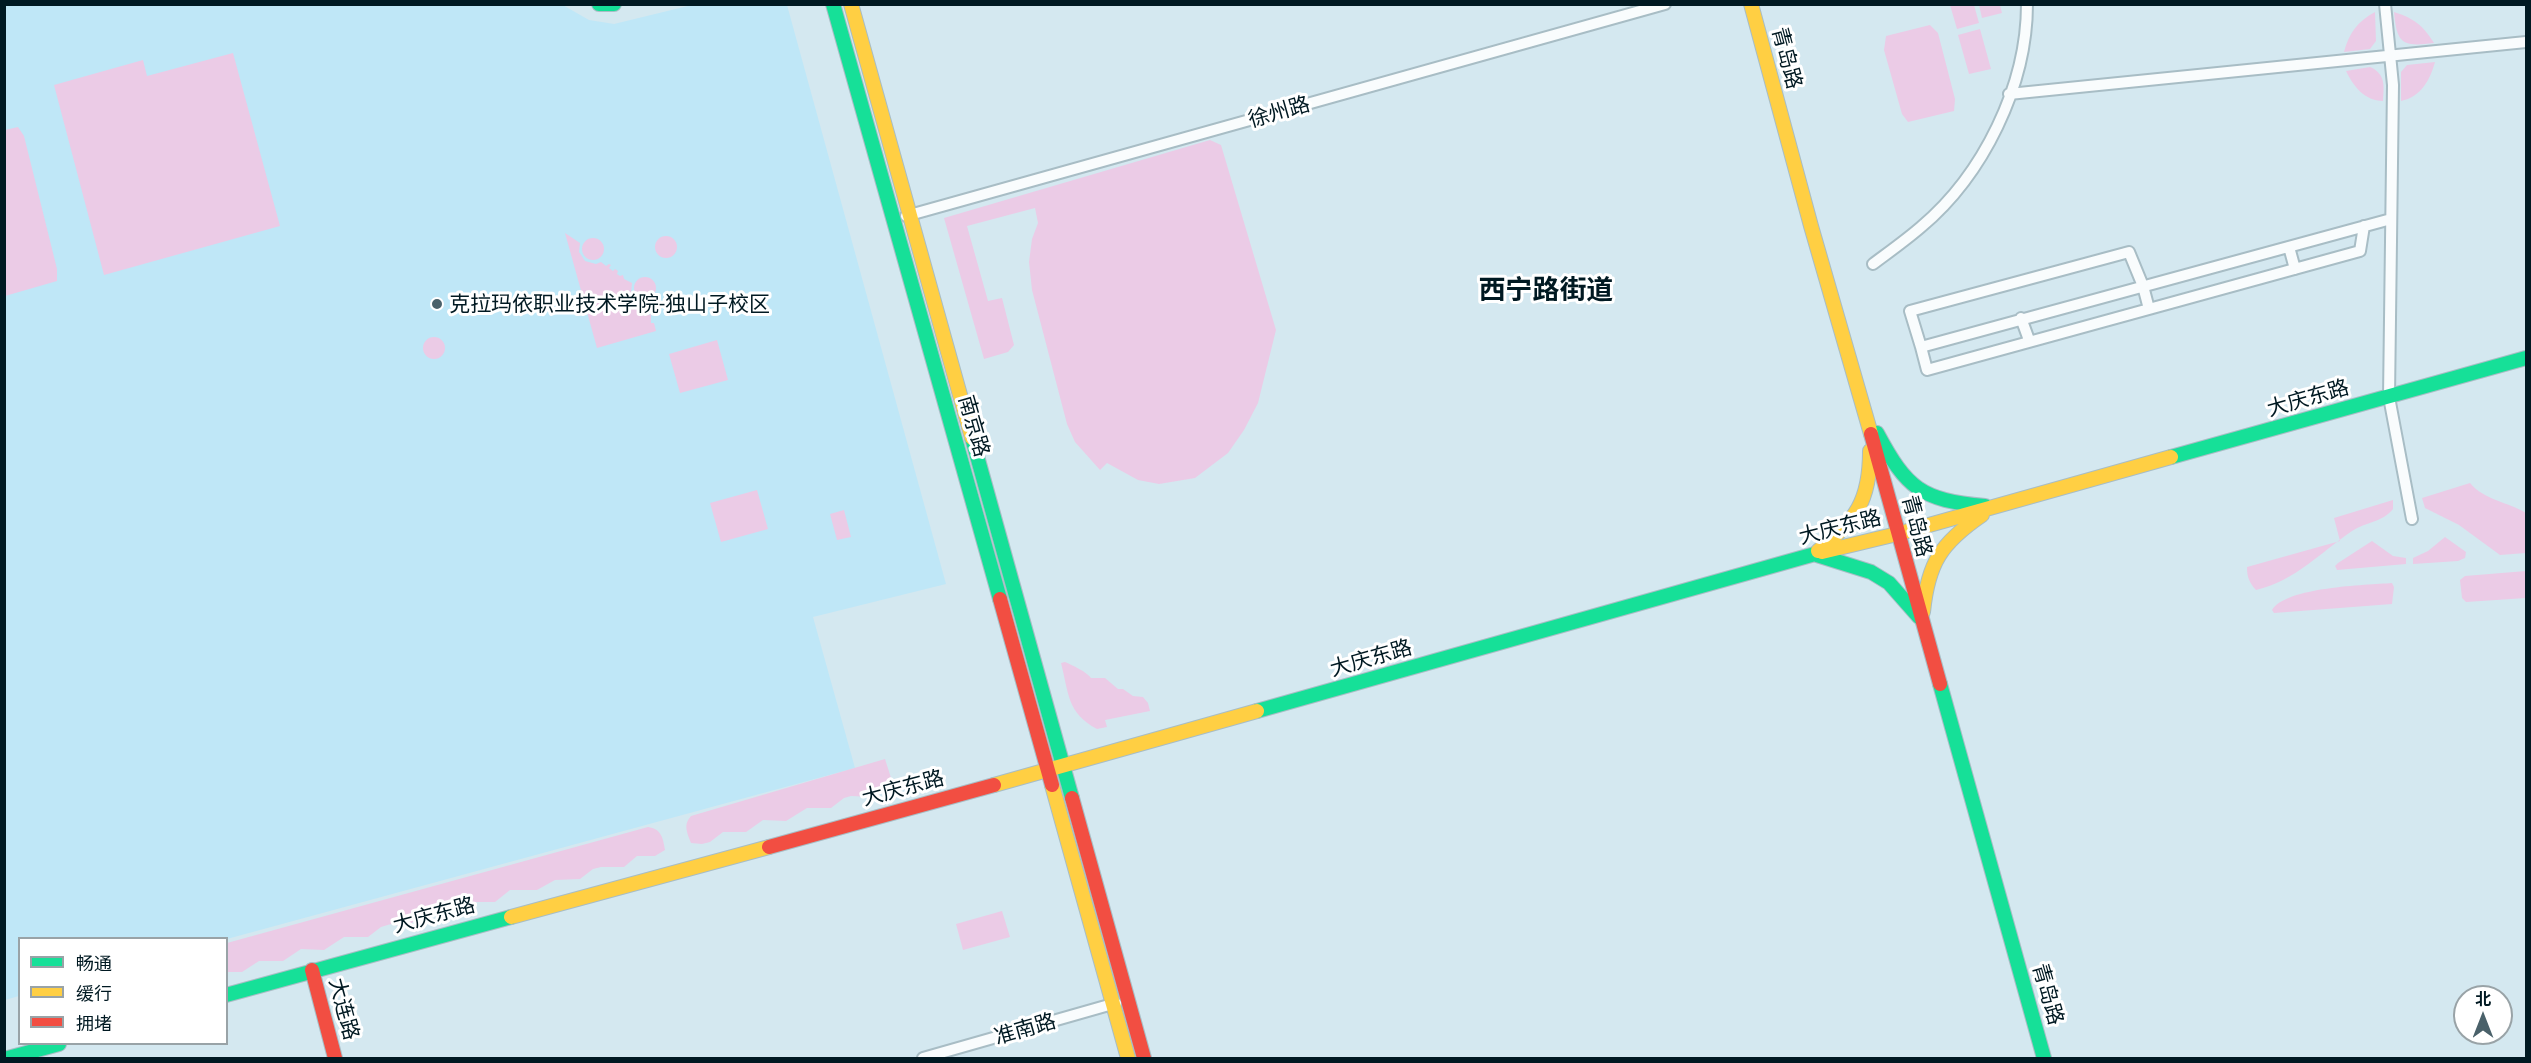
<!DOCTYPE html>
<html>
<head>
<meta charset="utf-8">
<style>
	body { margin:0 }
	#map { position:relative; width:2531px; height:1063px; overflow:hidden; background:#d4e8f0; font-family:Ubuntu,"Noto Sans SC",sans-serif }
	canvas { display:block }
	.frame { position:absolute; inset:0; border:6px solid #001922; pointer-events:none }
	.legend { position:absolute; left:18px; top:937px; width:210px; height:108px; box-sizing:border-box; background:#fff; border:2px solid #99a3a7; margin:0; padding:8px 10px; list-style:none; font-size:18px; color:#001922 }
	.legend li { display:flex; align-items:center; gap:12px; height:30px }
	.legend b { width:30px; border:2px solid #99a3a7 }
	.north { position:absolute; left:2453px; top:985px; width:60px; height:60px; box-sizing:border-box; background:#fff; border:2px solid #99a3a7; border-radius:50%; rotate:0deg; font-size:16px; font-weight:700; line-height:24px; text-align:center; color:#001922 }
	.north::after { content:''; display:block; margin:auto; width:21px; height:27px; background:#4a616a; clip-path:polygon(50% 0,100% 100%,50% 72%,0 100%) }
</style>
</head>
<body>
<div id="map">
<canvas width="2531" height="1063"></canvas>
<div class="frame"></div>
<ul class="legend">
<li><b style="height:8px;background:#16e098"></b>畅通</li>
<li><b style="height:8px;background:#ffcf43"></b>缓行</li>
<li><b style="height:8px;background:#f24e42"></b>拥堵</li>
</ul>
<div class="north">北</div>
</div>
<script>
const g = document.querySelector('canvas').getContext('2d');
g.lineJoin = 'round';
function paint(path, color) { g.fillStyle = color; g.fill(path, 'evenodd'); }
function trace(path, color, width, dash) { g.strokeStyle = color; g.lineWidth = width; g.lineCap = dash ? 'butt' : 'round'; g.setLineDash(dash || []); g.stroke(path); }
function label(font, color, halo, rows, align = 'center') {
  g.font = font + ' Ubuntu,"Noto Sans SC",sans-serif'; g.lineWidth = 6; g.setLineDash([]); g.textBaseline = 'middle'; g.strokeStyle = halo; g.fillStyle = color; for (const [text, x, y, turn = 0] of rows) {
    g.save(); g.translate(x, y); g.rotate((+turn || 0) * Math.PI / 180); g.textAlign = isNaN(turn) ? turn : align; if (halo) g.strokeText(text, 0, 0); g.fillText(text, 0, 0); g.restore();
  }
}
paint(new Path2D(`
	M561 4 589 20 614 24 692 5H787L946 584 813 617 855 768 227 939 20 938 19 996 5 1000V5Z`), '#bfe7f7');
paint(new Path2D(`
	M1950 5H1974L1979 23 1957 29Z
	M1979 5H2000L2002 13 1982 18Z
	M2375 12 2376 41 2370 49 2344 52C2349 33 2358 21 2375 12Z
	M2394 12C2413 18 2423 25 2434 43 2402 47 2397 44 2394 12Z
	M1930 25 1938 33 1955 99 1954 111 1908 122 1902 114 1884 50 1886 36Z
	M1980 29 1991 69 1969 74 1958 35Z
	M233 53 280 226 104 275 54 85 143 60 147 76Z
	M2435 62C2430 80 2421 97 2401 101V72L2407 65Z
	M2370 67C2386 74 2384 86 2383 101 2365 101 2353 86 2346 71Z
	M18 127 24 136 57 269V281L5 296V130Z
	M1210 140 1221 145 1276 330 1258 403 1244 430 1228 453 1195 478 1159 484 1138 480 1107 463 1100 470 1075 442 1067 424 1032 290 1029 262 1032 239 1038 223 1035 208 967 226 988 301 1002 298 1014 345 1008 352 984 359 944 218Z
	M565 233 580 243 579 252 585 261 596 264 601 262 606 266 609 264 611 265 609 268 613 271 615 269 618 271 617 274 620 276 623 275 624 279 632 283 631 293 636 300 647 303 649 310 647 311 648 315 651 314V323H654L656 331 597 348Z
	M655 247a11 11 0 1 1 22 0a11 11 0 1 1-22 0Z
	M582 249a11 11 0 1 1 22 0a11 11 0 1 1-22 0Z
	M634 288a11 11 0 1 1 22 0a11 11 0 1 1-22 0Z
	M423 348a11 11 0 1 1 22 0a11 11 0 1 1-22 0Z
	M717 340 728 380 680 393 669 354Z
	M2470 483C2484 500 2508 502 2526 513V553L2500 555 2459 525 2425 508 2422 498Z
	M757 490 768 529 721 542 710 503Z
	M2393 500V509C2383 522 2366 522 2352 531 2321 552 2295 581 2256 590 2249 582 2247 577 2247 567L2340 541 2334 518Z
	M844 510 851 537 837 540 830 514Z
	M2445 537 2466 552 2465 558 2458 561 2413 564V558L2428 551Z
	M2372 541 2393 556 2406 558V564L2337 570 2335 566 2338 563Z
	M2526 571V598L2466 602 2462 598 2460 580 2465 576Z
	M2392 583 2394 587 2392 604 2274 613 2272 610C2286 587 2365 585 2392 583Z
	M1065 662C1072 665 1087 672 1091 678H1105L1118 689H1123L1133 696 1143 697 1148 703 1150 711 1105 720 1107 727 1097 729C1067 713 1069 694 1061 663Z
	M885 759 893 784 872 797 851 796 844 798 831 808H807L786 821 763 820 746 832H723L710 842 702 844 691 843C687 832 683 825 691 816Z
	M648 827C661 829 663 837 665 850L655 856H637L624 867H601L593 869 580 879 555 880 537 890H510L495 902H472L450 914 430 913 404 927 391 924 381 927 368 937H344L324 950 301 949 283 961H259L242 972H227V943Z
	M1002 911 1010 937 963 950 956 924Z`), '#ebcbe6');
const street = new Path2D(`
	M2385 4 2393 85 2389 397 2412 519
	M2009 94 2526 42
	M906 216 1665 4
	M2364 226 2360 251 1927 370 1921 347 2391 219
	M2289 247 2295 269
	M1873 264C1889 252 1906 240 1921 227 1983 175 2027 86 2027 4
	M2021 318 2029 340
	M1921 347 1910 311 2129 252 2143 286 2149 309
	M923 1058 1116 1003`);
const fast = new Path2D(`
	M599 4H614
	M833 4 1000 599
	M1877 433C1907 489 1921 500 1985 506
	M972 438 1072 798
	M2171 457 2526 358
	M1817 555 1871 572 1889 583 1919 617
	M1940 684 2044 1058
	M1257 711 1822 552
	M226 995 511 917
	M8 1058 59 1044`);
const slow = new Path2D(`
	M851 4 972 438
	M1751 4 1811 226 1871 434
	M1818 551C1856 520 1870 501 1870 451
	M1822 552 1897 534 2171 457
	M1923 612C1928 563 1941 543 1982 515
	M994 785 1257 711
	M1052 785 1128 1058
	M511 917 769 847`);
const jam = new Path2D(`
	M1871 434 1940 684
	M1000 599 1052 785
	M1072 798 1144 1058
	M769 847 994 785
	M312 970 335 1058`);
trace(street, '#a8bdc5', 14);
trace(fast, '#a8bdc5', 16);
trace(slow, '#a8bdc5', 16);
trace(jam, '#a8bdc5', 16);
trace(street, '#f9fcfd', 10);
trace(fast, '#16e098', 14);
trace(slow, '#ffcf43', 14);
trace(jam, '#f24e42', 14);
for (const [x, y, r, color] of [
	[437,304,6,"#4a616a"]
]) { const dot = new Path2D(); dot.arc(x, y, r, 0, 2 * Math.PI); g.fillStyle = color; g.fill(dot); trace(dot, '#fff', 2); }
label('21px', '#001922', '#fff', [
	["青岛路",1787,58,75],
	["徐州路",1279,112,-16],
	["大庆东路",2308,398,-16],
	["南京路",974,426,74],
	["青岛路",1917,526,75],
	["大庆东路",1840,527,-14],
	["大庆东路",1371,658,-16],
	["大庆东路",903,788,-15],
	["大庆东路",434,915,-15],
	["青岛路",2048,994,74],
	["大连路",344,1009,75],
	["准南路",1025,1029,-16]
]);
label('21px', '#001922', '#fff', [
	["克拉玛依职业技术学院-独山子校区",449,304]
], 'left');
label('bold 27px', '#001922', '#fff', [
	["西宁路街道",1546,290]
]);
</script>
</body>
</html>
